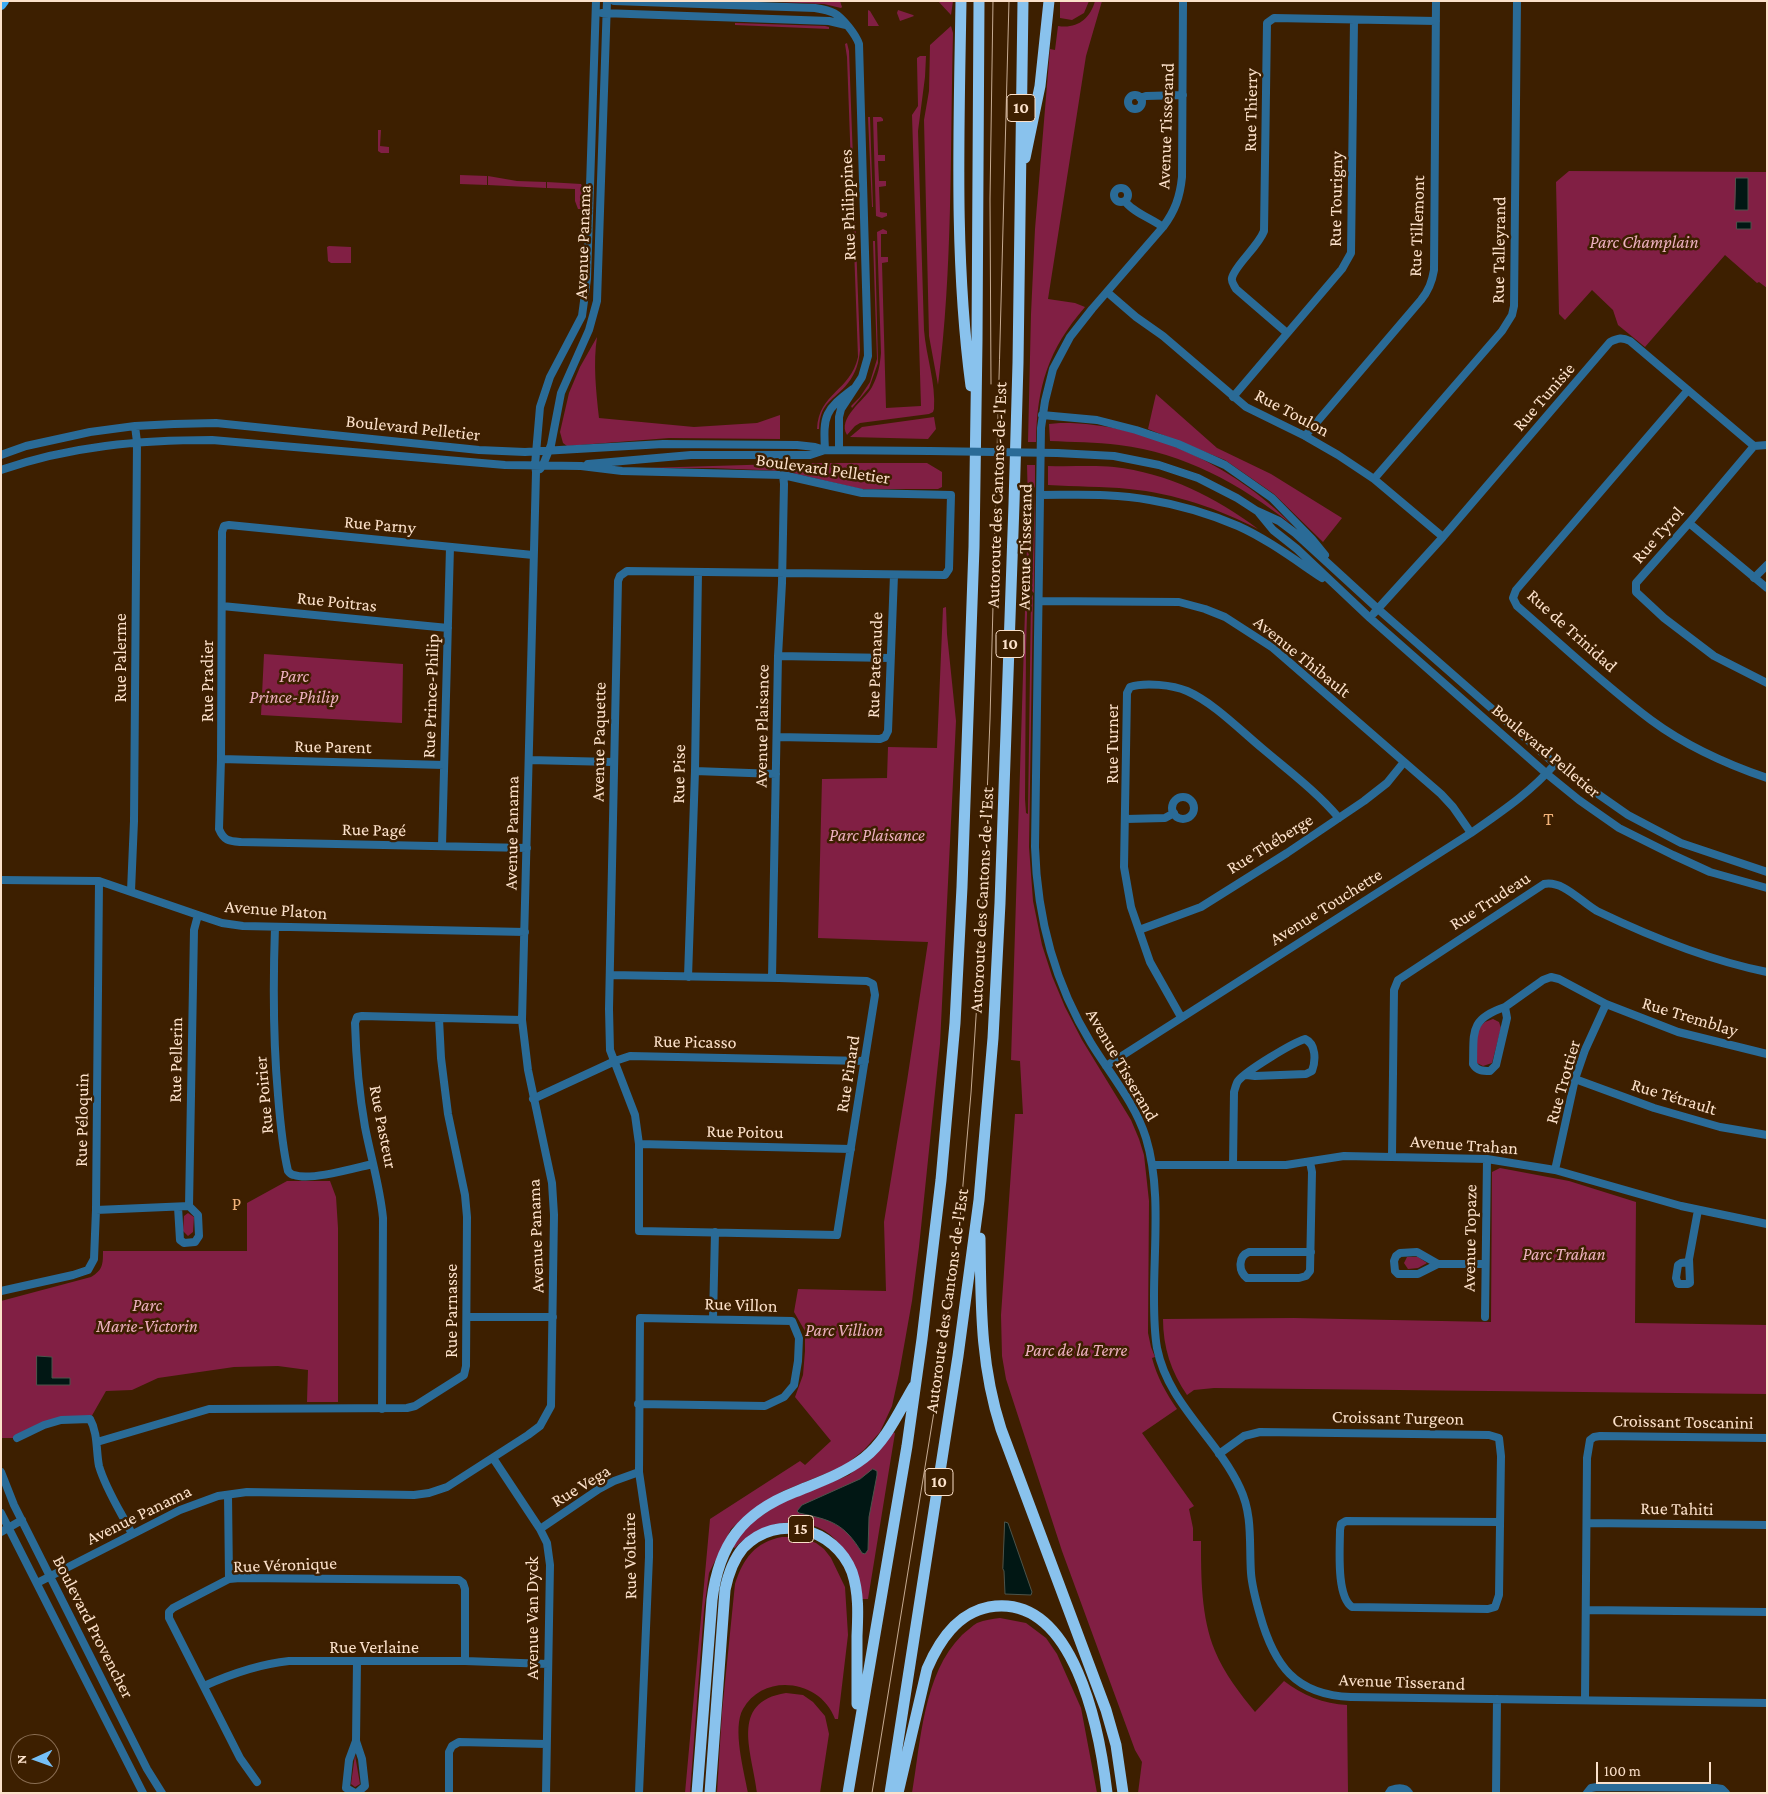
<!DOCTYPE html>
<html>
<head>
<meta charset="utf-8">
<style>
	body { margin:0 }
	#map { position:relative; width:1768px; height:1794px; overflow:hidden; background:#3d1f00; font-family:"Crimson Pro",serif }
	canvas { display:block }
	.frame { position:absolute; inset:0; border:2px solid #fce1ca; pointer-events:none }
	.north { position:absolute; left:10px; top:1734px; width:50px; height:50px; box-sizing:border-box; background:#3d1f00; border:1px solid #896d51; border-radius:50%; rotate:268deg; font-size:14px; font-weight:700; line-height:20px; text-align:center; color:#fce1ca }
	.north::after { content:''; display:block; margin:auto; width:18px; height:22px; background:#76c0f7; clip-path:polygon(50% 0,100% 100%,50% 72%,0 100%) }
	.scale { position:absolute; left:1596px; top:1762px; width:115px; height:22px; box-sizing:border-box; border:2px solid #fce1ca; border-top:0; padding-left:6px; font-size:15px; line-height:18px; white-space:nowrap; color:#fce1ca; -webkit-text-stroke:4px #3d1f00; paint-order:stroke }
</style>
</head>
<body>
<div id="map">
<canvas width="1768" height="1794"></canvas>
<div class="frame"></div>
<div class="north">N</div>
<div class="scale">100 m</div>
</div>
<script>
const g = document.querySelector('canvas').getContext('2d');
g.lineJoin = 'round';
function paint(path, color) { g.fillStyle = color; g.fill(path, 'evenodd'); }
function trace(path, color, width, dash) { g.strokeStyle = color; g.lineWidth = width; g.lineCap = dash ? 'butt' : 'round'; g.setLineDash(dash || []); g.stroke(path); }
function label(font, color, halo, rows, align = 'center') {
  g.font = font + ' "Crimson Pro",serif'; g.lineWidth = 5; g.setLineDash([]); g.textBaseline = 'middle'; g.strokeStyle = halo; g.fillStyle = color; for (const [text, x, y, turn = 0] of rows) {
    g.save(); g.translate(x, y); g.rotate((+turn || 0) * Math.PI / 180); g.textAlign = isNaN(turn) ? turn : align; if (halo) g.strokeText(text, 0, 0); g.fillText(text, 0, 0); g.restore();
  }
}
paint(new Path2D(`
	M757 1H840L842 7 841 8 824 4Z
	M938 1H953L951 15Z
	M1060 1H1089L1084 13 1072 20 1060 18Z
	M1095 1H1102L1086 56 1048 299 1075 303 1085 307C1048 350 1037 386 1036 442H1028L1031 314 1035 229 1050 49 1055 50 1058 26C1077 29 1090 19 1095 1Z
	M868 10 870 11 879 26H868Z
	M898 10 913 15 914 16 900 21 897 13Z
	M735 23 825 26 829 27V29L735 25Z
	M951 26 953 33C950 151 953 268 938 385L929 336 924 120 929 91 930 45Z
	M847 43 849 51 860 350C859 362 856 373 848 383 834 401 820 401 819 429H817C819 392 850 392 858 357L847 57 845 44Z
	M920 56H926L925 77 918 131 924 330C926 356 936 383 934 409L933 412 929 414 860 423 855 426 847 435C837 418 864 401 872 387 878 376 880 365 881 353L877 232 883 229 887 231V234H881V257H888V262L882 263 886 408 921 406 912 115 918 106 917 61V58Z
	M868 117H870L873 207H872Z
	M873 117H881L883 119V121L877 122 878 155H885V161H878L879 181H886V186L879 187 880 212 887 213V216L882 218 876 216Z
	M378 130H381L380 146 389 147V153H381L378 151Z
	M1569 171 1767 172V288L1759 282 1757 283 1725 255 1645 347 1618 325 1613 310 1592 290 1565 320 1559 314 1556 182Z
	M460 175 487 176V185L460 184Z
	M488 176 517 181 546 182V188L488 185Z
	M547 182 581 184 583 188 582 209H578L575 201V189L547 188Z
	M873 241H875L878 363 869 388 852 408 851 406 860 397 870 382 877 359Z
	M329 246 351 247V263H331L328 261 327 247Z
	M597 337C593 363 596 391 599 418L694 427 757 423 780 415V439L669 438 567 446 563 443 560 432 569 393 580 367Z
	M1156 394 1217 448 1271 474 1342 518 1323 542 1274 494 1225 460 1148 429Z
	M934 417 936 429 928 439 850 437 862 427Z
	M1060 423C1143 422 1234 465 1291 524 1240 484 1184 453 1119 445 1096 442 1072 442 1050 441L1049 424Z
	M813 463H927L942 472V487L938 489H861L784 471 713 468H646Z
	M1027 465H1035V487L1031 490 1030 503 1028 504Z
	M1048 466C1070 467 1093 465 1114 467 1167 473 1216 497 1258 529 1219 509 1174 493 1129 489 1103 486 1075 487 1048 485Z
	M1035 491 1034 593 1032 591Z
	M1028 514H1030L1026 648 1025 799 1026 813 1028 814 1031 597 1033 595 1029 847 1033 901 1042 945 1052 976 1065 1007 1082 1040 1131 1120 1139 1139 1144 1155 1149 1201 1148 1333 1151 1347 1155 1357 1152 1358C1157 1377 1166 1393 1177 1409L1142 1433 1194 1506 1189 1509 1193 1528V1541H1201C1201 1577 1201 1617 1215 1651 1224 1673 1240 1694 1255 1712L1284 1681C1302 1695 1324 1704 1347 1705L1348 1792 1383 1793H1138L1142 1762 1135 1750 1062 1551 1006 1379 1002 1356 1001 1315 1015 1114H1023L1020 1061 1011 1060Z
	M946 607 947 634 956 721 940 1044 919 1247 912 1301 899 1374 892 1406 880 1432 864 1450 844 1466 783 1491 752 1510 731 1529 709 1573 704 1610 690 1793H685L710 1519 800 1461 805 1465 831 1441 795 1397 803 1375 805 1351V1331L794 1312 798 1289 886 1291 884 1222 907 1081 928 942 818 938 822 779 887 778 888 747 937 748 943 608Z
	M264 654 403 664 402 723 261 715Z
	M1493 1019 1499 1022 1501 1028 1492 1063 1483 1066 1477 1063V1029L1485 1022Z
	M1500 1168 1569 1181 1636 1202 1635 1323 1767 1325V1394L1214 1388 1194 1390 1187 1395C1171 1372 1163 1347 1163 1319L1294 1318 1491 1322 1492 1172Z
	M287 1181H330L336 1197 338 1228V1402H307L308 1370 278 1366 234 1367 158 1378 132 1390 106 1391 90 1419 61 1420 17 1438H1V1301L91 1277C103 1270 103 1264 103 1251H247V1203Z
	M188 1213 194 1217 193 1232 188 1236 183 1231 184 1216Z
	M1407 1257H1418L1427 1263 1418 1268 1408 1269 1404 1263Z
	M892 1432 895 1433 868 1599H862C857 1587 847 1554 840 1545 814 1510 762 1519 735 1548L731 1546 751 1523 779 1504 849 1475 861 1465Z
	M782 1537H794L808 1540 816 1543 824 1549 831 1558 845 1587 848 1635 838 1719H835C821 1680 764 1672 743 1709 732 1728 744 1771 748 1793H717L722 1712 735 1584C743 1559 755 1542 782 1537Z
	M1000 1618 1026 1623 1046 1638 1057 1654 1081 1708 1097 1793H912C921 1741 923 1674 962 1635 967 1631 972 1626 977 1623 985 1620 992 1619 1000 1618Z
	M786 1693 803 1695 813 1702 825 1716 829 1734 820 1793H757C753 1754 728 1702 786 1693Z
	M355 1755 360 1784 355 1787 351 1784Z`), '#811f44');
const water = new Path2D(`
	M1736 178H1748V210H1735Z
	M1737 222H1751V229H1737Z
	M37 1356 52 1357V1378H70V1385H37Z
	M873 1469 877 1471V1475L869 1517 868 1550 865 1554 862 1553C844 1523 831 1520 799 1513L797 1511 802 1505 860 1479Z
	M1005 1522 1008 1523 1032 1592 1031 1595 1005 1594 1004 1571 1003 1569Z`);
paint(water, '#011714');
trace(water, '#4c544b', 1);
trace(new Path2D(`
	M614 1 815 8C821 9 828 10 834 13 843 18 856 35 859 44L868 356 862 377 841 409 839 417V450
	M1183 1 1182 177C1180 197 1175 211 1163 227L1092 309 1070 337 1053 369 1045 401 1041 428 1035 847C1037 916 1055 984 1091 1043 1110 1074 1135 1103 1146 1138 1161 1187 1154 1245 1154 1296 1154 1313 1154 1331 1157 1348 1168 1404 1217 1438 1240 1488 1253 1515 1249 1544 1251 1573 1252 1587 1256 1601 1260 1615 1274 1665 1295 1695 1351 1697L1767 1703
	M602 13 829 21 846 25
	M1128 102a7 7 0 1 1 14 0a7 7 0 1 1-14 0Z
	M1140 98 1146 96 1183 95
	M1114 195a7 7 0 1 1 14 0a7 7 0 1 1-14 0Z
	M1125 201C1131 211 1152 219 1163 227
	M1107 292 1136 317 1163 336 1246 407 1305 436 1338 455 1374 479 1443 537
	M1287 333 1236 289C1234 285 1231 282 1232 278 1235 265 1258 247 1264 231L1267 23 1274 18 1436 21
	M1688 390 1516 590 1513 598 1517 606C1561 644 1604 685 1651 720 1686 746 1726 764 1767 778
	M1233 397 1342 269 1351 253 1354 20
	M1042 415 1097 420 1136 430 1178 444 1225 465 1272 498 1312 539 1325 555
	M1305 436 1421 300C1429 290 1432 282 1434 270L1436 1
	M1754 446 1689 523 1636 583V592L1664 618 1714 656 1767 683
	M825 450C823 415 825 410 853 389
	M1057 453 1114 456 1159 465 1198 478 1237 498 1257 511 1279 521 1295 533 1378 609 1555 764 1628 815 1681 843 1767 872
	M1 455 26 446 90 432 135 426 174 424 216 423 479 450 525 452 663 444 797 445 815 447 825 450
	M588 464 691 455H810L825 450 930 451
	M540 469 543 465 551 445 561 393 589 330 597 301 607 1
	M1 470C70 446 140 440 212 440L505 465 581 466 622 471 783 475 862 493 951 495 949 569 945 575 627 571 620 576 618 581 609 1009 610 1050 635 1115 639 1144V1231L837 1235 875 995 873 984 867 981 779 978 610 975
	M1374 479 1502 331 1512 315 1514 306 1517 1
	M1040 495C1077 495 1114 493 1150 500 1180 505 1210 514 1238 526 1267 539 1295 560 1322 578
	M1259 513 1273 530 1297 549 1370 618 1547 774 1579 800 1619 828 1673 855 1710 872 1767 888
	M1689 523 1767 588
	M1754 578 1767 565
	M1039 601 1179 602 1205 609 1225 617 1273 648 1441 794 1453 807 1471 833
	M222 606 448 628
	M1374 613 1443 537 1610 342C1618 338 1622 337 1630 341L1754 446 1767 445
	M778 656 890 658
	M777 737 880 739 885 737 888 731 894 575
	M221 759 444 765
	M529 760 613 762
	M695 771 776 774
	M1172 808a11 11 0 1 1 22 0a11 11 0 1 1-22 0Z
	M1126 819 1165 818 1174 813
	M442 846 450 547
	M527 848 241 842C229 841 224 841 219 829L221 759 222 532 224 526 229 525 533 555
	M1 880 99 881 198 915 222 923 243 926 525 932
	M131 891 134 821 137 442 135 426
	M275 927C273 983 273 1039 278 1095 280 1120 282 1146 288 1171 290 1173 291 1175 294 1175 311 1181 355 1168 373 1164
	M1139 930 1201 907 1287 853 1364 801 1387 783 1404 762
	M688 977 695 771 698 573
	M772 978 778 656 782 583 784 484 783 475
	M1505 1007 1507 1018 1496 1065 1490 1071C1483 1071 1477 1071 1473 1064 1474 1032 1469 1019 1505 1007L1543 980 1551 977 1559 979 1606 1004 1678 1032 1767 1054
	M1181 1017 1150 962 1131 907 1124 867 1127 693 1130 687C1145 682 1173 685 1187 691 1214 703 1240 730 1263 749 1289 771 1317 792 1339 818
	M1106 1066 1471 833C1501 812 1531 792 1555 764
	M1575 1079 1654 1108 1720 1127 1767 1135
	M533 1099 615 1061 630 1056 865 1061
	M639 1144 851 1149
	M1392 1156 1394 990 1398 980 1544 884C1563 880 1581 902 1597 911 1651 937 1707 960 1767 972
	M1310 1162 1312 1172 1310 1271 1306 1276 1299 1278H1247C1238 1271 1238 1256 1249 1252H1311
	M1233 1164 1234 1092C1235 1089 1236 1084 1238 1081 1246 1071 1292 1043 1305 1039 1316 1044 1316 1060 1312 1071L1306 1074 1255 1076 1246 1075
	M1152 1165H1286L1344 1156 1487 1159 1555 1170 1681 1206 1767 1224
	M1555 1170 1575 1079 1585 1050 1606 1004
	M178 1207 180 1240 184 1243 195 1242 199 1236 198 1215 189 1206
	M96 1210 189 1206 194 930 198 915
	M1689 1262 1681 1263 1678 1265 1676 1278 1678 1284H1688L1690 1283 1689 1259 1698 1210
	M1438 1264 1418 1274H1398L1395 1271 1394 1261 1396 1256 1400 1253 1417 1252 1438 1264H1485
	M1 1291 73 1275 88 1270 94 1259 96 1210 99 881
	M467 1317H553
	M1485 1317 1487 1159
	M713 1319 715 1232
	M638 1404 765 1406 784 1397 794 1385 798 1361 799 1338 792 1321 640 1318 639 1472 649 1540V1557L639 1793
	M382 1409 383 1218C380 1187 371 1158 365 1127 359 1093 356 1058 355 1023L357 1017 362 1016 522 1020
	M17 1438 44 1425 61 1420 90 1419C98 1433 96 1451 99 1466 106 1490 121 1512 132 1534
	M97 1442 209 1409 407 1408 415 1406 464 1375 466 1366 467 1217 465 1195 448 1114 441 1058 439 1019
	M1219 1454 1244 1436 1260 1432 1489 1435 1499 1438 1501 1456 1499 1595 1495 1607 1488 1609 1352 1607C1336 1596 1340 1548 1340 1530L1341 1524 1346 1521 1500 1522
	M493 1458 540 1529 547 1543 550 1565 546 1793
	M1 1472 14 1505 147 1769 162 1793
	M228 1495 229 1579
	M1 1513 143 1793
	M1587 1523 1767 1525
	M540 1529 599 1489 614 1481 639 1472
	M1 1532 22 1520
	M37 1583 180 1510 218 1496 247 1492 414 1495 429 1493 447 1487 528 1435 540 1426 551 1406 554 1215 552 1183 528 1070 522 1020 536 472 535 465 540 407 550 377 582 316 587 279 596 1
	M1586 1610 1767 1612
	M357 1662 356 1741 362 1759 365 1786 357 1793
	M204 1686C231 1674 259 1664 289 1661H465L548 1664
	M1585 1700 1587 1458 1590 1440 1594 1437 1600 1436 1767 1438
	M257 1782 240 1758 169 1618V1612L173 1608 229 1579 240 1578 459 1580 463 1583 465 1589V1661
	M355 1793 346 1788 349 1760 356 1741
	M449 1793V1752L452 1746 459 1742 546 1744
	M1389 1793 1391 1790C1397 1788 1405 1787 1409 1793
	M1496 1793 1497 1699
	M1587 1793 1591 1788 1597 1787 1716 1788 1722 1789 1726 1793`), '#2a6b97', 8);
trace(new Path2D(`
	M1 5 4 1`), '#3dabf5', 10);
trace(new Path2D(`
	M961 1C959 130 954 259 971 386
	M1025 158 1040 86 1049 1
	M980 1238C981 1305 980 1364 1001 1429L1106 1710 1116 1745 1123 1793
	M697 1793 712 1600C719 1544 742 1513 795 1492 819 1482 843 1474 864 1458 887 1440 899 1411 914 1386
	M710 1793 725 1590C728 1575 733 1560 743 1548 777 1512 835 1528 852 1572 859 1593 858 1614 857 1636 857 1659 857 1682 857 1704
	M848 1793 907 1446 922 1339 941 1180 955 1023 962 887 974 547 977 341 979 1
	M890 1793 958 1356 979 1200 993 1038 1000 903 1014 504 1018 363 1023 1
	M898 1793 927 1669C939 1641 957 1613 989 1607 1075 1592 1100 1733 1107 1793`), '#89c2ed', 11);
trace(new Path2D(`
	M991 384 990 199 993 1
	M872 1793 938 1387 959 1230 971 1093 982 926 990 719 1009 1`), '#c6ab91', 1);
trace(new Path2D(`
	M930 451 1057 453`), '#2a6b97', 8);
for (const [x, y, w] of [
	[1021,108,28],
	[1010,644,28],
	[939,1482,28],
	[801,1529,25]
]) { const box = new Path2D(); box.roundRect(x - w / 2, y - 13.5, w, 27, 4); g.fillStyle = '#3d1f00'; g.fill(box); trace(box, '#fce1ca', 1); }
label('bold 16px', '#fce1ca', null, [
	["10",1021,108],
	["10",1010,644],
	["10",939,1482],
	["15",801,1529]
]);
label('18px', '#fce1ca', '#3d1f00', [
	["Rue Thierry",1251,110,-89],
	["Avenue Tisserand",1166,126,-88],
	["Rue Tourigny",1336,199,-89],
	["Rue Philippines",848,205,-92],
	["Rue Tillemont",1417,226,-88],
	["Avenue Panama",583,242,-88],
	["Rue Talleyrand",1499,250,-89],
	["Rue Tunisie",1544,397,-49],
	["Rue Toulon",1292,413,28],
	["Boulevard Pelletier",413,428,6],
	["Boulevard Pelletier",823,469,8],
	["Autoroute des Cantons-de-l'Est",997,495,-88],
	["Rue Parny",380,525,5],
	["Rue Tyrol",1658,535,-49],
	["Avenue Tisserand",1025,547,-89],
	["Rue Poitras",337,602,6],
	["Rue de Trinidad",1572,631,42],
	["Avenue Thibault",1302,657,39],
	["Rue Palerme",120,658,-90],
	["Rue Patenaude",875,665,-88],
	["Rue Pradier",207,681,-90],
	["Rue Prince-Philip",431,696,-88],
	["Avenue Plaisance",762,726,-89],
	["Avenue Paquette",599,742,-89],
	["Rue Turner",1112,744,-90],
	["Rue Parent",333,747,1],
	["Boulevard Pelletier",1546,751,40],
	["Rue Pise",679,774,-89],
	["Rue Pagé",374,830,1],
	["Avenue Panama",512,833,-89],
	["Rue Théberge",1270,844,-32],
	["Autoroute des Cantons-de-l'Est",982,900,-87],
	["Rue Trudeau",1490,901,-33],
	["Avenue Touchette",1326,907,-32],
	["Avenue Platon",276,910,4],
	["Rue Tremblay",1690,1017,17],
	["Rue Picasso",695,1042,1],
	["Rue Pellerin",176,1060,-89],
	["Avenue Tisserand",1122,1065,60],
	["Rue Pinard",848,1074,-81],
	["Rue Trottier",1563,1082,-74],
	["Rue Poirier",264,1095,-95],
	["Rue Tétrault",1674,1097,17],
	["Rue Péloquin",82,1120,-89],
	["Rue Pasteur",383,1127,79],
	["Rue Poitou",745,1132,1],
	["Avenue Trahan",1464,1145,4],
	["Avenue Panama",536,1236,-92],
	["Avenue Topaze",1470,1238,-89],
	["Autoroute des Cantons-de-l'Est",947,1301,-82],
	["Rue Villon",741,1305,2],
	["Rue Parnasse",451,1311,-90],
	["Croissant Turgeon",1398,1418,1],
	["Croissant Toscanini",1683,1422,1],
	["Rue Vega",581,1486,-31],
	["Rue Tahiti",1677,1509,1],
	["Avenue Panama",139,1515,-26],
	["Rue Voltaire",630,1556,-91],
	["Rue Véronique",285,1565,-2],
	["Avenue Van Dyck",532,1618,-90],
	["Boulevard Provencher",93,1627,63],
	["Rue Verlaine",374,1647],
	["Avenue Tisserand",1402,1682,2]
]);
label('italic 18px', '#edb0bf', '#3d1f00', [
	["Parc Champlain",1644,242],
	["Parc",294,676],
	["Prince-Philip",294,697],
	["Parc Plaisance",877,835],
	["Parc Trahan",1564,1254],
	["Parc",147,1305],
	["Marie-Victorin",147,1326],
	["Parc Villion",844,1330],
	["Parc de la Terre",1076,1350]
]);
g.letterSpacing = '1px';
label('19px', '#f3b37a', '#3d1f00', [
	["T",1549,819],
	["P",237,1204]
]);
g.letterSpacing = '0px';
</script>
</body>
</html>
